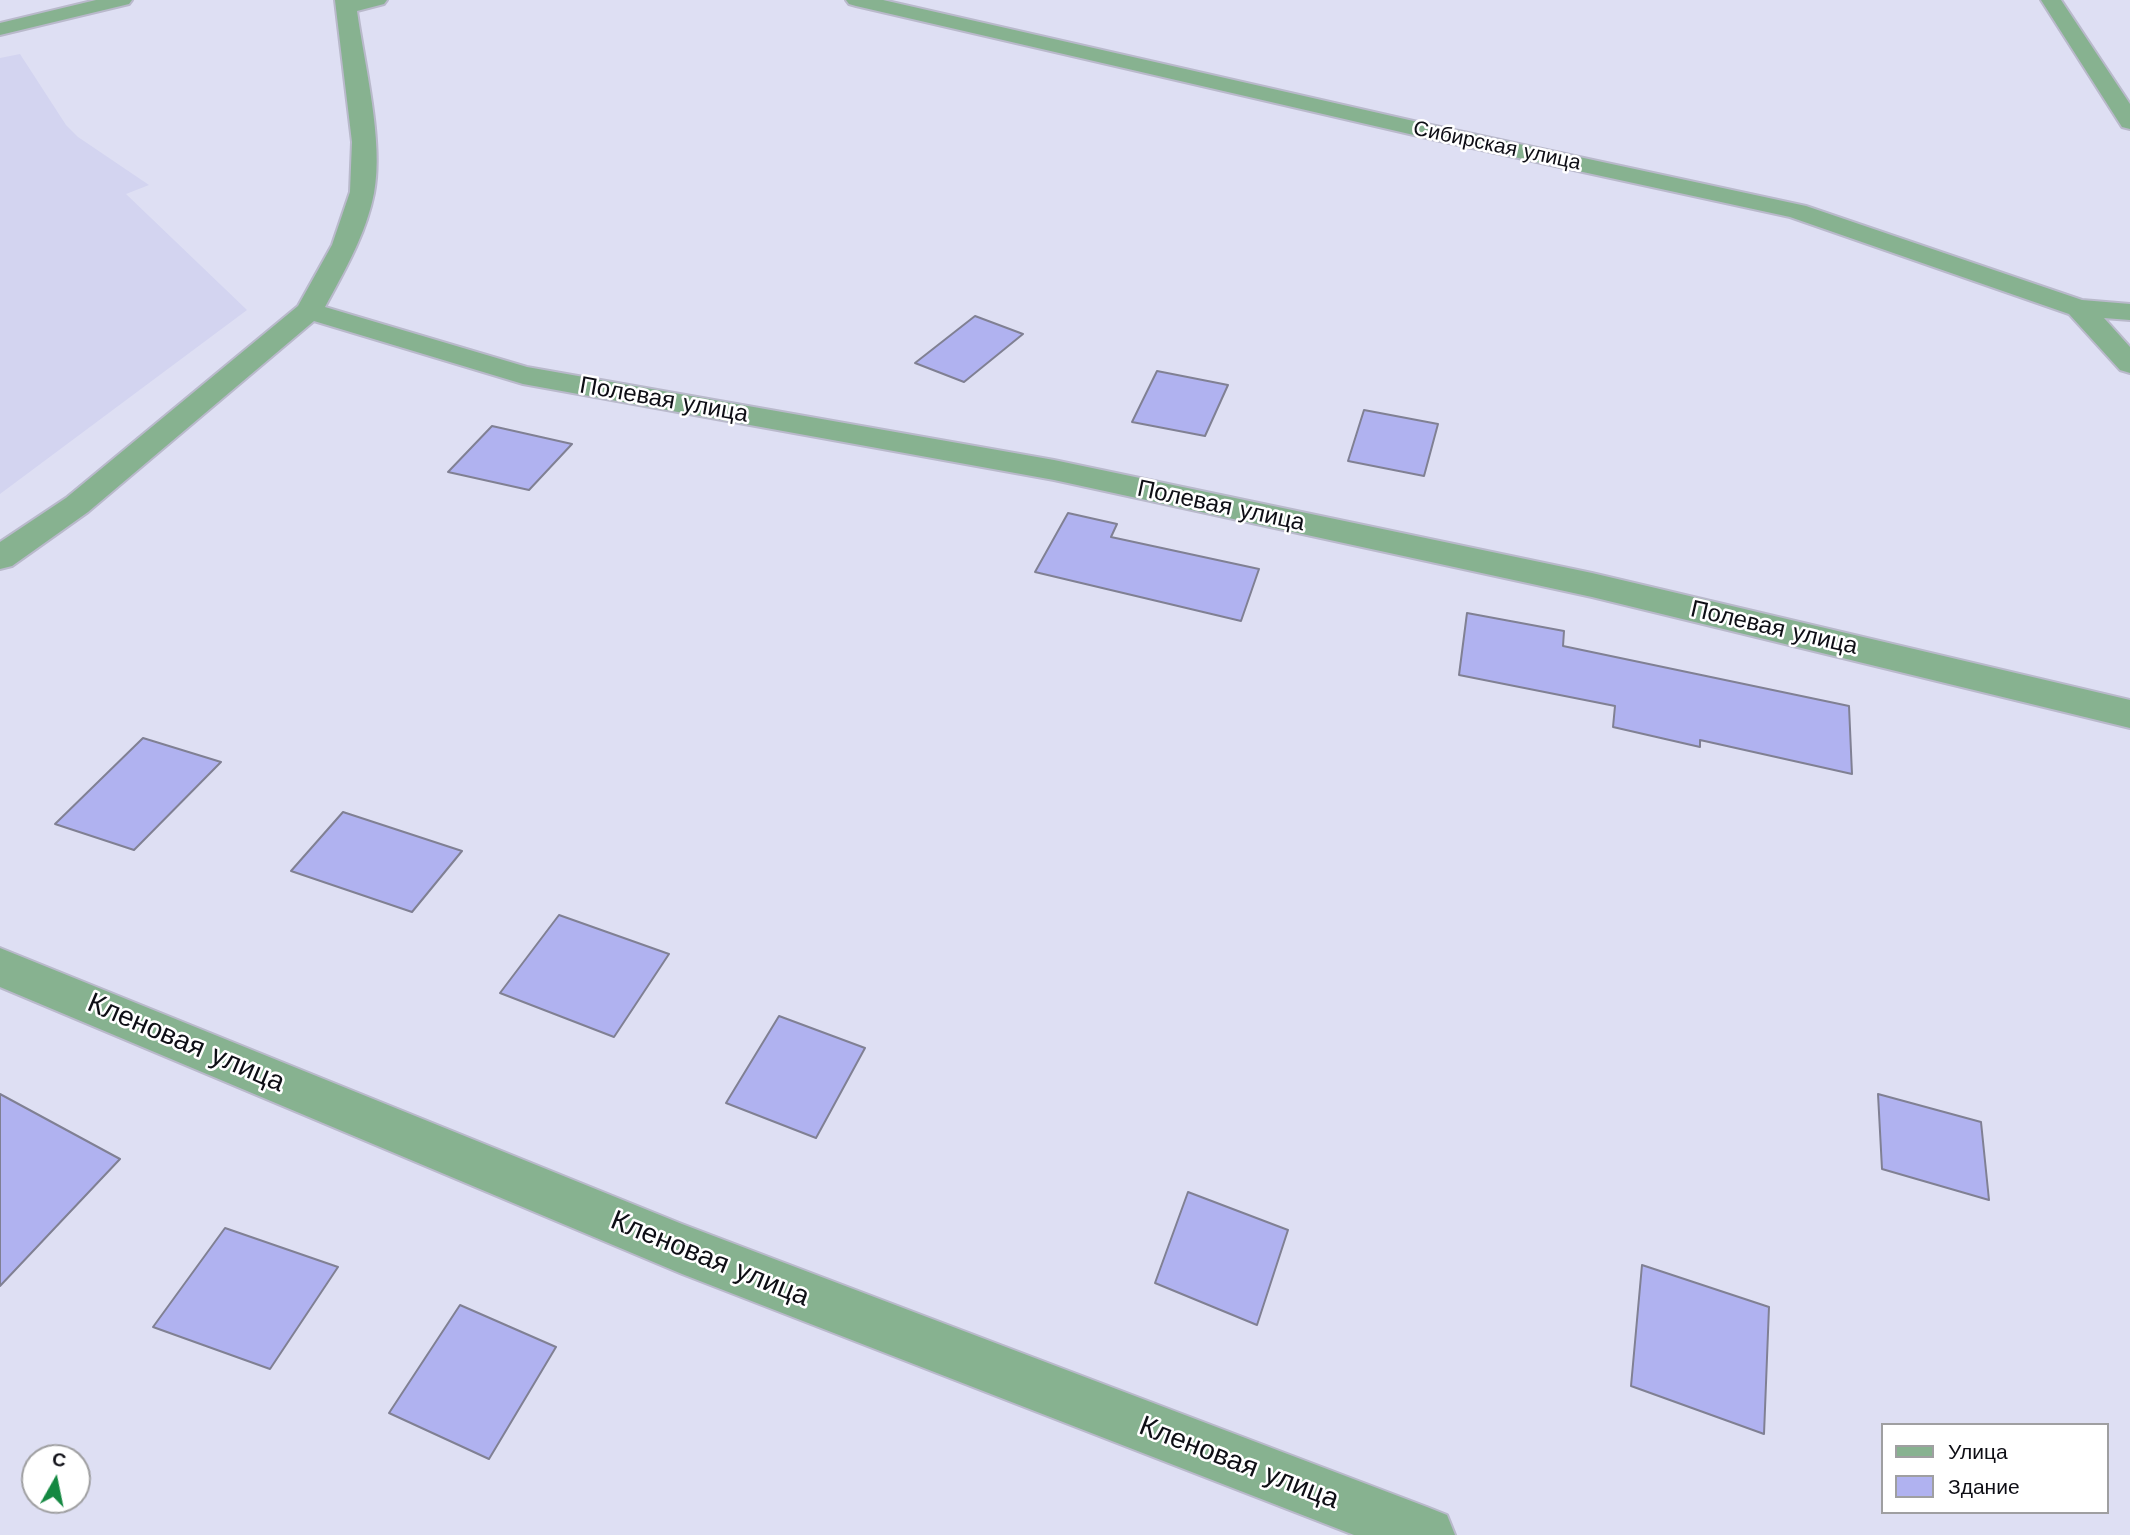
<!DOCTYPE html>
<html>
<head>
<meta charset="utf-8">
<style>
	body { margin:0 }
	#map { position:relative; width:2130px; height:1535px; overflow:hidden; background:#dedff3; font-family:"Work Sans",sans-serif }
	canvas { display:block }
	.legend { position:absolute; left:1881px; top:1423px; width:228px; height:91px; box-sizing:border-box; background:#fff; border:2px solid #9f9fa1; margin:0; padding:9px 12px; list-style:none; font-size:21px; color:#0e0e15 }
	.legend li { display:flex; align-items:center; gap:14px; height:35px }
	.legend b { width:35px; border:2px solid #9f9fa1 }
	.north { position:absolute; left:21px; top:1444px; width:70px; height:70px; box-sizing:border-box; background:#fff; border:2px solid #9f9fa1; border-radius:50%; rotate:9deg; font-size:19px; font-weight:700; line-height:28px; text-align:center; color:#0e0e15 }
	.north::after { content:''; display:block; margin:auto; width:24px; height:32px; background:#148841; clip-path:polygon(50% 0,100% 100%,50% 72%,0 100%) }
</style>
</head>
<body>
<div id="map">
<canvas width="2130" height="1535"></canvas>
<ul class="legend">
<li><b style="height:9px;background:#87b290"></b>Улица</li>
<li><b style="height:19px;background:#b0b2f0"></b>Здание</li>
</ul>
<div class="north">С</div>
</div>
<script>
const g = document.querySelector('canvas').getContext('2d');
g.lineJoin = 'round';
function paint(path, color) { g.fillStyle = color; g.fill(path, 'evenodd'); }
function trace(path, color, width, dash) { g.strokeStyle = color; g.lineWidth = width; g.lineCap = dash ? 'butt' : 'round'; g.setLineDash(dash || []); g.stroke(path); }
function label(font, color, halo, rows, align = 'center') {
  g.font = font + ' "Work Sans",sans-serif'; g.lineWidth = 5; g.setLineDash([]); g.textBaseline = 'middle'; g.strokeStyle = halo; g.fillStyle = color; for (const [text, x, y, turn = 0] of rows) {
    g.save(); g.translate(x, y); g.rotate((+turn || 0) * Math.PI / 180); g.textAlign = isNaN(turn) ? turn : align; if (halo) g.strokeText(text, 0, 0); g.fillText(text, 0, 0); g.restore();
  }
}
paint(new Path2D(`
	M20 54 66 125 78 137 149 185 126 194 247 310 0 494V58Z`), '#d3d4f0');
const building = new Path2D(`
	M975 316 1023 334 964 382 915 363Z
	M1157 371 1228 385 1205 436 1132 422Z
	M1364 410 1438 424 1424 476 1348 461Z
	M492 426 572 444 529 490 448 472Z
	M1068 513 1117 524 1111 537 1259 569 1241 621 1035 572Z
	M1467 613 1564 631 1563 646 1849 706 1852 774 1700 740V747L1613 727 1615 706 1459 675Z
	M143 738 221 762 134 850 55 824Z
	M343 812 462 851 412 912 291 871Z
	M559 915 669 954 614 1037 500 993Z
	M779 1016 865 1048 816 1138 726 1103Z
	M0 1094 120 1159 0 1286Z
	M1878 1094 1981 1122 1989 1200 1882 1169Z
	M1188 1192 1288 1230 1257 1325 1155 1283Z
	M225 1228 338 1267 270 1369 153 1327Z
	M1642 1265 1769 1307 1764 1434 1631 1386Z
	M460 1305 556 1347 489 1459 389 1413Z`);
paint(building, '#b0b2f0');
trace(building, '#808093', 2);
const minor = new Path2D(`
	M96 0H132L129 4 0 35V23Z
	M335 0H387L384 4 357 11C364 63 384 142 374 193 366 234 345 270 325 307L527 367 1054 460 1592 573 2130 700V728L1592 597 1054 480 523 384 314 321 88 512 12 566 0 569V542L66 498 298 306 332 245 350 192 352 142Z
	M846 0H883L1431 125 1806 206 2082 300 2130 304V320L2104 318 2130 347V373L2120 370 2069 314 1790 217 1431 139 856 6 849 4Z
	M2041 0H2061L2130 104V129L2122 127Z
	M0 948 682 1224 1427 1507 1447 1515 1455 1535H1354L682 1274 0 987Z`);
trace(minor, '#b9b9cb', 4);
paint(minor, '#87b290');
label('21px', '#0e0e15', '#fff', [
	["Сибирская улица",1497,146,12]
]);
label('24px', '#0e0e15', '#fff', [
	["Полевая улица",664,400,10],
	["Полевая улица",1221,506,12],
	["Полевая улица",1774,628,13]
]);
label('28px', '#0e0e15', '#fff', [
	["Кленовая улица",186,1043,23],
	["Кленовая улица",710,1259,22],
	["Кленовая улица",1239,1463,21]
]);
</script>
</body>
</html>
